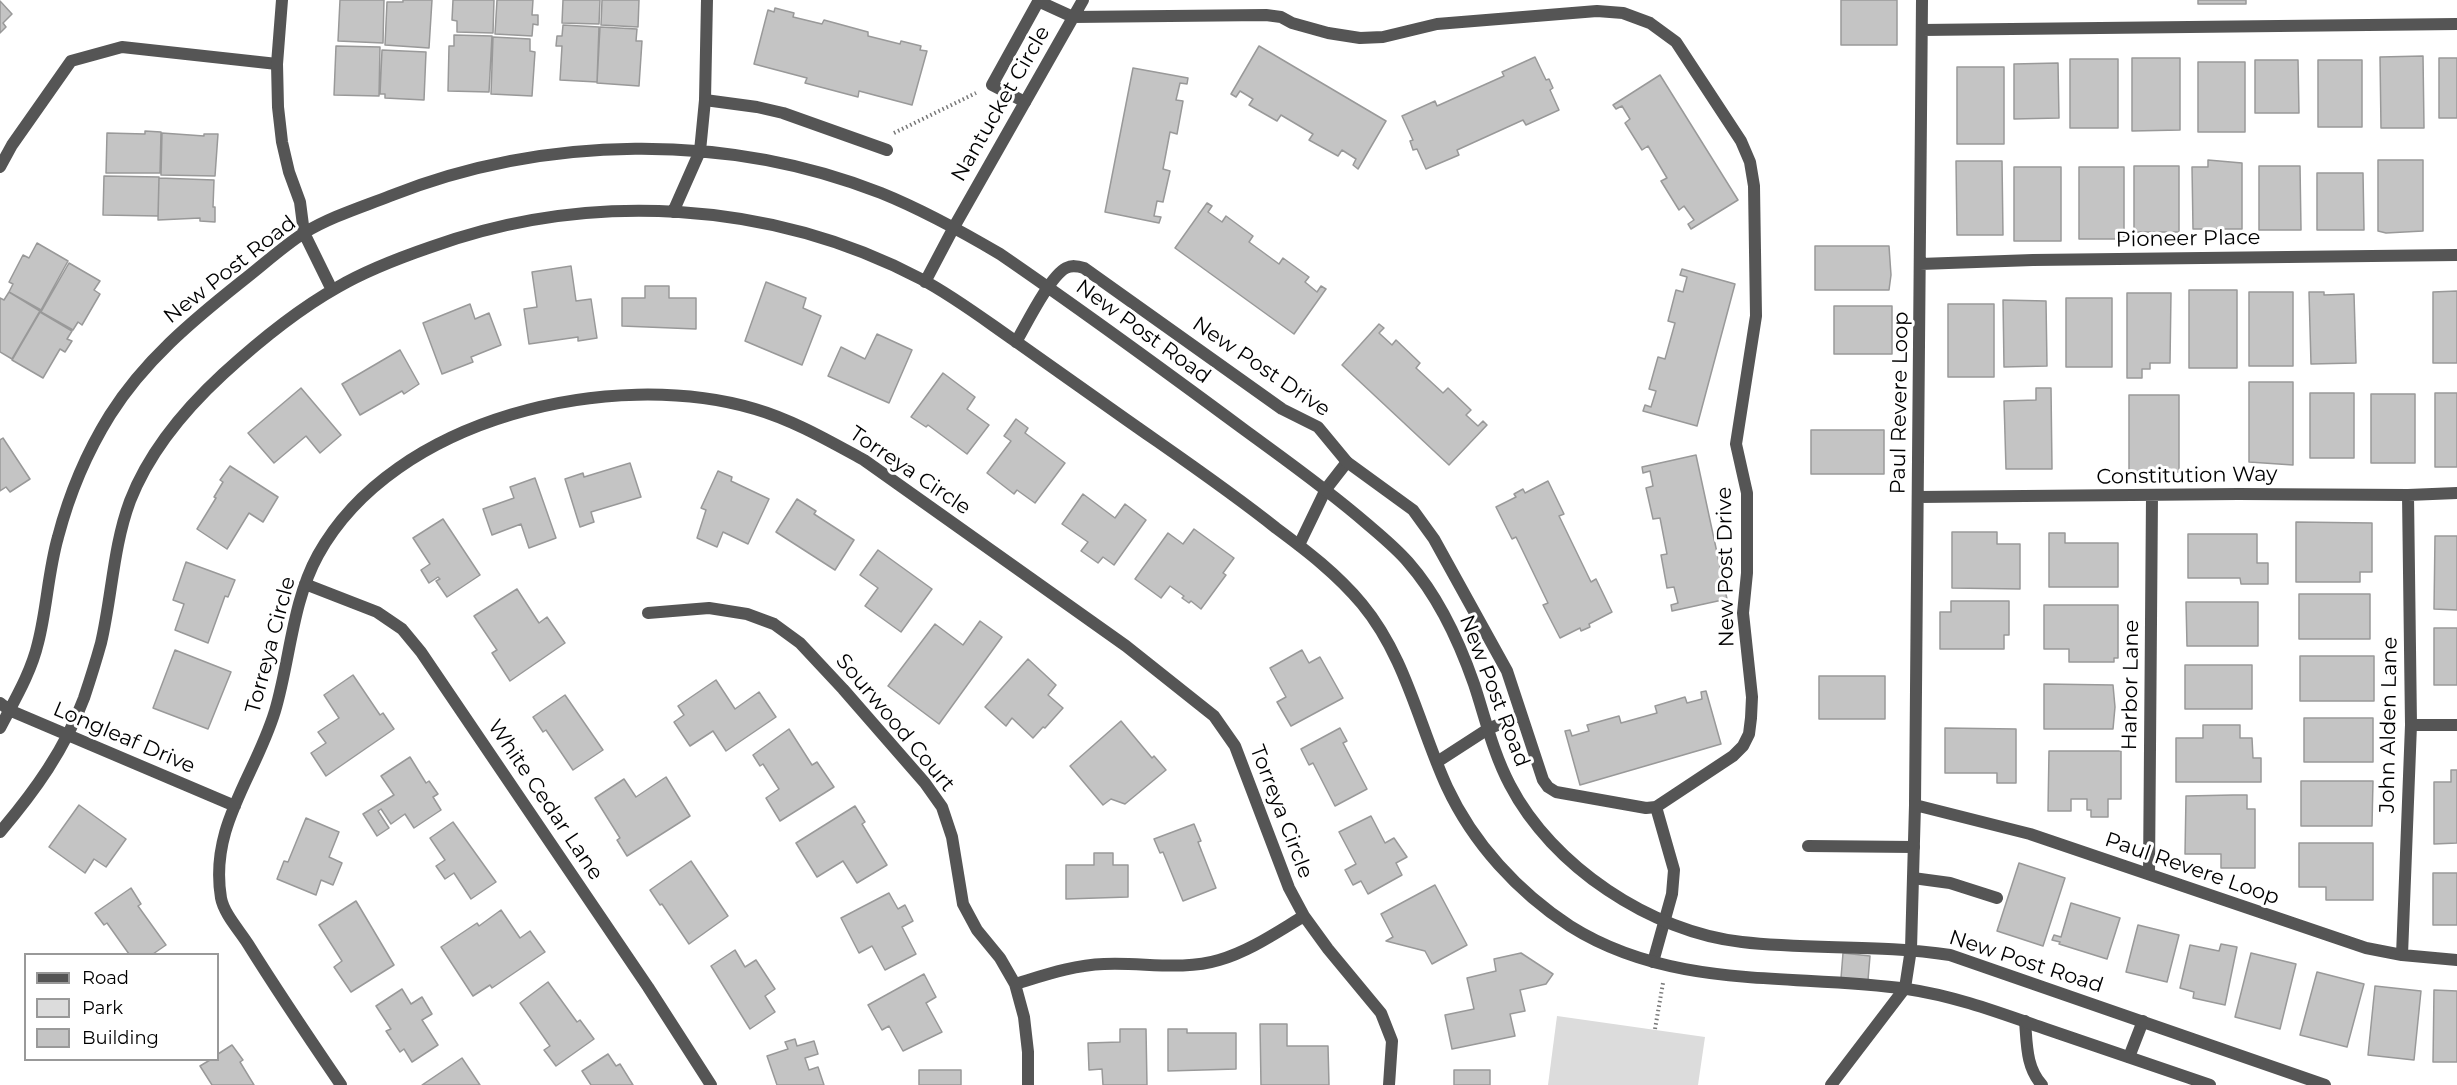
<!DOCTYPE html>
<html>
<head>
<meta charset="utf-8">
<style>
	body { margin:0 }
	#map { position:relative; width:2457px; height:1085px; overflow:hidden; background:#fff; font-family:Montserrat,sans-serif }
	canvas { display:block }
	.legend { position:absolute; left:24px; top:953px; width:195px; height:108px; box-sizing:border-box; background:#fff; border:2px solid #999; margin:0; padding:8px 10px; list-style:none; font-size:18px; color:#000 }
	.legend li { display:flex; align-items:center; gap:12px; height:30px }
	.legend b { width:30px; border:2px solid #999 }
</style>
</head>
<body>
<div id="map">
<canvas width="2457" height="1085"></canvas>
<ul class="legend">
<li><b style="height:8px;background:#555"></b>Road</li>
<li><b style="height:16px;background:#dcdcdc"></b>Park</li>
<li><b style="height:16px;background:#c4c4c4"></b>Building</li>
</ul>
</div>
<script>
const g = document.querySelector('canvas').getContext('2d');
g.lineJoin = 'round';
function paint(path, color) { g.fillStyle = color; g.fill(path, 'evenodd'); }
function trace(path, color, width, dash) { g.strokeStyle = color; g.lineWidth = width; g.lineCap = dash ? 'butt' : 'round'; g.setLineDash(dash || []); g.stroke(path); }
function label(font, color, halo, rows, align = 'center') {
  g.font = font + ' Montserrat,sans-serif'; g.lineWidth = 6; g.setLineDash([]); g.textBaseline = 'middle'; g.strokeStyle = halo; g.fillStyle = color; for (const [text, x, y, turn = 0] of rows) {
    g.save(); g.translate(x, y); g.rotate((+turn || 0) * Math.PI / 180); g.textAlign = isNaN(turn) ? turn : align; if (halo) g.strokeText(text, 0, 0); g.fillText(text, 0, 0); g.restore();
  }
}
paint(new Path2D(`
	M1557 1016 1705 1037 1698 1085H1548Z`), '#dcdcdc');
const building = new Path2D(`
	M340 0H384L383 43 338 41Z
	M403 0H432L429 48 385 45 387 2H403Z
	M453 0H494L493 33 457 32V21L452 20Z
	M497 0H533L532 15H538V25L533 24 532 36 495 34Z
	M563 0H600L599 24 562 23Z
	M602 0H639L638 27 601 25Z
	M1841 0H1897V45H1841Z
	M2198 0H2246V4H2198Z
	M0 1 12 14 3 23 6 27 0 33Z
	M775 8 794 13 793 17 822 24 824 20 868 32V36L900 44 901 41 921 46 920 50 927 51 912 105 859 91 858 97 805 83 807 78 754 64 768 10 774 12Z
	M563 25 599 27 597 82 560 80 562 46H556L557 36H562Z
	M600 27 637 29 636 41H642L639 86 597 83Z
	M454 35 492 36 489 92 448 91 449 46H454Z
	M493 37 530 39V51L535 52 532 96 491 94Z
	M336 46 380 47 379 96 334 95Z
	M1259 46 1386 121 1358 169 1353 165 1356 159 1342 150 1338 156 1309 140 1313 134 1281 115 1277 121 1249 105 1253 99 1240 91 1236 97 1231 94Z
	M382 50 426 52 424 100 385 98V94H380Z
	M2423 56 2424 128H2381L2380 57Z
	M1535 57 1546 80 1549 79 1553 88 1550 90 1559 110 1526 125 1523 120 1457 150 1459 155 1426 169 1417 149 1413 150 1410 141 1413 140 1402 116 1435 101 1437 106 1504 76 1502 72Z
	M2132 58H2180V130L2132 131Z
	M2439 58H2457V118H2439Z
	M2070 59H2118V128H2070Z
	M2255 60H2298L2299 113H2255Z
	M2318 60H2362V127H2318Z
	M2198 62H2245V132H2198Z
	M2058 63 2059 118 2014 119V64Z
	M1957 67H2004V144H1957Z
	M1133 68 1188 78 1187 84 1180 83 1176 100 1183 101 1177 134 1170 132 1163 169 1170 171 1163 202 1157 201 1154 216 1161 217 1159 223 1105 212Z
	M1660 75 1738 200 1691 229 1688 224 1694 220 1684 206 1679 210 1661 181 1667 178 1648 146 1642 150 1625 123 1630 119 1622 106 1616 109 1613 105Z
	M145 131 161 132 160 173H106L107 133 145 134Z
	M162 133 204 136V134H218L215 176 161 175Z
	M2208 160 2242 163V229H2193L2192 167H2208Z
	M2378 160H2423V231L2386 233 2378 231Z
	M1956 161H2002L2003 235H1957Z
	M2134 166H2179V232H2134Z
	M2259 166H2300L2301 230H2259Z
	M2014 167H2061V241H2014Z
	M2079 167H2124V239H2079Z
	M2317 173H2363L2364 230H2317Z
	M104 176 159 177 158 216 103 215Z
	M159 178 214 180 213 207H215V222L200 221V218L158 220Z
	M1207 203 1212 206 1208 212 1222 222 1226 216 1253 236 1249 242 1279 264 1283 258 1309 277 1305 282 1317 292 1321 286 1326 289 1294 334 1175 248Z
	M37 243 68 261 41 310 9 292 13 284 9 282 23 255 29 258Z
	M1815 246H1889L1891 275 1889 290H1815Z
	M69 263 100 281 94 290 100 294 82 325 78 322 73 330 41 312Z
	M571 266 576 301 591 299 597 338 578 341V337L529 344 524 309 537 307 532 272Z
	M1682 269 1735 284 1697 426 1643 411 1645 405 1651 407 1656 391 1649 389 1658 357 1665 359 1675 323 1668 321 1676 290 1683 292 1687 277 1680 275Z
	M766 282 806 298 803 308 821 316 802 365 745 341Z
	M645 286H669V298H696V329L622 326V298H645Z
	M2189 290H2237V368H2189Z
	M2457 291V363H2433V292Z
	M9 292 40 311 12 359 0 352V298L4 300Z
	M2249 292H2293V366H2249Z
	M2309 292H2324V295L2354 294 2356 363 2311 364Z
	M2127 293H2171L2170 363H2150V369H2142V378H2127Z
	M2066 298H2112V367H2066Z
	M2003 300 2046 301 2047 366 2004 367Z
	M470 304 475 319 489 313 501 345 471 357 473 362 442 374 423 323Z
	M1948 304H1994V377H1948Z
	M1834 306H1892V354H1834Z
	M40 312 72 331 67 339 72 341 65 352 60 349 43 378 12 360Z
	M1379 324 1384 328 1379 333 1392 345 1396 340 1420 363 1416 368 1443 393 1448 388 1471 410 1466 415 1478 426 1483 421 1487 425 1449 465 1342 365Z
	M877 334 912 350 889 403 828 376 841 347 865 359Z
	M400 350 419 384 404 394 402 391 360 415 342 384Z
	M943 373 975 397 967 409 989 425 967 454 928 425 926 427 911 417Z
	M2249 382H2293V465L2249 462Z
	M301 388 341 435 320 453 306 436 274 463 248 433Z
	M2036 388H2051L2052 469H2006L2004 401 2036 400Z
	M2310 393H2354V458H2310Z
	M2435 393H2457V467H2435Z
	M2371 394H2415V463H2371Z
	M2129 395H2179V472H2129Z
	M1016 419 1028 428 1025 433 1065 463 1035 503 1017 490 1014 494 987 473 1011 441 1004 436Z
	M1811 430H1884V474H1811Z
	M3 438 30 479 10 492 6 487 0 491V440Z
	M1696 455 1727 599 1672 611 1671 605 1678 603 1674 587 1667 588 1661 555 1667 554 1660 518 1653 519 1646 488 1653 486 1650 471 1643 473 1642 467Z
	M630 463 641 497 591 512 594 522 580 527 565 479 583 473 584 477Z
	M230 466 278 497 263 522 249 513 227 549 197 529 216 498 214 497 223 482 220 480Z
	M718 471 732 477 731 481 769 499 748 544 723 532 717 547 697 538 706 510 701 508Z
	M535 478 556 538 529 548 521 524 492 535 483 509 514 498 510 487Z
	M1548 481 1564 514 1559 516 1591 582 1596 579 1612 612 1589 624 1590 627 1581 631 1580 628 1560 638 1543 605 1548 603 1516 537 1512 539 1496 507 1516 497 1514 494 1523 489 1525 493Z
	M1083 494 1115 518 1125 504 1146 520 1114 565 1103 557 1098 563 1081 551 1088 542 1062 524Z
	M797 499 816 511 814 514 854 540 835 570 776 532Z
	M443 519 480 575 447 597 436 581 440 579 438 577 429 583 421 570 430 564 413 538Z
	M2296 522 2372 523V572H2360V582H2296Z
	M1194 529 1234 558 1223 573 1226 575 1201 609 1191 601 1189 603 1182 598 1184 596 1170 586 1161 598 1135 579 1168 533 1183 544Z
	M1952 532H1997V544H2020V589L1952 588Z
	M2049 533H2065V543H2118V587H2049Z
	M2188 534H2257V563H2268V584H2241L2240 578H2188Z
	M2435 536H2457V610L2434 609Z
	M878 550 932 589 901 632 865 606 878 588 860 575Z
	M186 562 235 580 228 597 225 596 208 643 175 630 184 604 173 600Z
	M517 589 539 623 547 617 565 643 510 681 492 653 497 650 474 616Z
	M2299 594H2370V639H2299Z
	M1951 601H2009V635H2004V649H1940V612H1951Z
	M2186 602H2258V646H2187Z
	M2044 605H2118V658H2114V662H2069V649H2044Z
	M980 621 1002 637 939 724 888 686 935 624 963 645Z
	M2434 628H2457V685H2434Z
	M175 650 231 672 208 729 153 708Z
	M1302 650 1309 663 1320 657 1343 698 1291 726 1277 702 1286 697 1270 668Z
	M2300 656H2374V701H2300Z
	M1028 659 1056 685 1048 695 1063 708 1045 728 1043 727 1033 738 1012 718 1006 726 985 707Z
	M2185 665H2252V709H2185Z
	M353 675 380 715 383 713 394 729 326 776 311 753 326 743 318 732 339 718 324 695Z
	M1819 676H1885V719H1819Z
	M716 680 735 709 759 692 776 717 726 751 713 731 690 746 674 722 684 715 678 706Z
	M2044 684 2113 685 2115 707 2113 729H2044Z
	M1706 691 1721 744 1580 785 1565 731 1570 730 1572 736 1589 731 1587 725 1619 716 1621 723 1657 713 1655 706 1685 697 1687 703 1702 699 1701 692Z
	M565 695 603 750 573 770 546 730 543 732 533 717Z
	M2304 718H2373V762H2304Z
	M1121 721 1152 758 1154 756 1166 770 1125 804 1111 799 1103 805 1070 766Z
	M2203 725H2240V738H2252L2253 758H2261V782H2176V738H2203Z
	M1340 728 1347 741 1343 743 1367 789 1335 806 1313 763 1309 765 1301 749Z
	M1945 728 2016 729V783H1997V773H1945Z
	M789 729 812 765 817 762 834 787 780 821 766 798 779 789 763 764 760 766 753 755Z
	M2049 751H2121V799H2108V817H2091V810H2087V799H2071V811H2048Z
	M410 757 426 783 429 781 438 794 433 797 441 810 414 828 405 814 391 824 381 809 378 811 389 828 377 836 363 814 394 795 381 776Z
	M2451 770H2457V843L2434 844V782H2451Z
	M666 777 690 816 627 856 617 840 620 838 595 798 624 779 636 797Z
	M2301 781H2373L2372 826H2301Z
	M2233 795H2247V809H2255V868H2221V854H2185L2186 796Z
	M79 805 126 839 106 867 94 859 85 873 49 847Z
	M855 806 865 822 862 824 887 865 857 883 843 861 817 877 796 843Z
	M1371 816 1385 843 1394 838 1407 857 1396 863 1402 875 1368 894 1361 881 1353 885 1345 870 1356 864 1339 832Z
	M306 818 339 832 329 857 342 863 333 885 321 880 316 895 277 879 284 861 288 862Z
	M453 822 496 882 471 899 454 873 445 879 436 866 445 860 430 838Z
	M1194 824 1201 841 1198 842 1216 888 1183 901 1163 852 1160 853 1154 839Z
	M2299 843H2373V900H2326V887H2299Z
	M1094 853H1113V865H1128V897L1066 899V865H1094Z
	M691 861 728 916 689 944 662 904 660 905 650 890Z
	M2019 863 2065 878 2043 946 1997 931Z
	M2433 873H2457V925H2433Z
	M1435 885 1467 945 1432 964 1425 951 1386 941 1393 937 1381 914Z
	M131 888 141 904 138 906 166 945 153 954H129L107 923 104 925 95 913Z
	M889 893 898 909 905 905 913 921 902 927 916 954 885 970 872 946 859 953 841 918Z
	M356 901 394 965 351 992 334 967 342 961 319 925Z
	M2071 903 2120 918 2107 959 2059 944 2060 942 2052 940 2054 935 2061 937Z
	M501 910 520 938 530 931 545 952 492 988 490 985 473 996 441 947 477 923 479 926Z
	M2138 925 2179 935 2167 982 2126 972Z
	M2221 944 2237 947 2225 1005 2193 998 2194 992 2180 988 2190 945 2219 951Z
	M735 950 745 967 756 960 775 989 765 996 775 1012 750 1029 711 966Z
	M1521 953 1553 974 1546 984 1520 990 1525 1011 1510 1014 1515 1036 1452 1049 1445 1015 1474 1009 1467 978 1496 971 1494 959Z
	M1843 953 1870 956 1868 980 1841 978Z
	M2251 953 2296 964 2280 1029 2235 1017Z
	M2317 972 2364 984 2347 1047 2300 1035Z
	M924 974 936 997 926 1003 942 1032 903 1051 889 1026 882 1030 868 1005Z
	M548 982 577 1022 580 1020 594 1039 556 1066 544 1050 550 1046 520 1003Z
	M2375 986 2421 991 2414 1060 2368 1055Z
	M402 989 411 1004 422 997 432 1014 422 1020 438 1045 412 1062 404 1049 400 1052 386 1031 391 1029 376 1006Z
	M2434 990 2457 991V1062H2433Z
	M1260 1024H1287V1046H1328L1329 1085H1261Z
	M1120 1029H1146L1147 1085H1103L1102 1069 1089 1070 1088 1043 1120 1042Z
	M1168 1029H1187V1033H1236V1069L1168 1071Z
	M795 1039 797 1046 814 1041 818 1054 805 1058 809 1070 818 1067 824 1085H777L767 1056 788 1049 785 1042Z
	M232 1045 243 1060 240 1062 254 1085H212L200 1066 210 1060H218V1054Z
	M608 1054 616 1066 620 1064 633 1085H591L582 1071Z
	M462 1058 480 1085H422Z
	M919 1070H961V1085H919Z
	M1454 1070H1490V1085H1454Z`);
paint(building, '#c4c4c4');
trace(building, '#999', 1.5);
trace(new Path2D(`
	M894 133 976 93
	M1655 1029 1663 983`), '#777', 4, [1.5, 3]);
trace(new Path2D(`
	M1038 1 1073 17
	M705 100 757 107 783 113 887 150
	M1025 102 992 85 1039 0
	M0 167 12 145 71 61 122 47 277 64
	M1299 545 1326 489 1347 462
	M1437 762 1488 729 1521 715
	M1808 846 1914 847
	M1913 878 1950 883 1997 898
	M1653 962 1672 894 1674 870 1656 807
	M2025 1021C2027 1045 2026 1067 2042 1085
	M2129 1057 2143 1021
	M1831 1085 1905 988`), '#555', 12);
trace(new Path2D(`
	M282 0 277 64 278 107 282 142 289 172 300 202 304 233 332 290
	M1922 30 2457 24
	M673 212 700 151 705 100 707 0
	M1920 264 2033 260 2457 255
	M925 282 954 227 1083 0
	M1016 342C1026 325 1050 276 1066 268 1072 265 1077 266 1084 268L1282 409 1318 427 1347 462 1413 510 1434 539 1507 671 1543 780 1548 787 1556 792 1646 808 1656 807 1733 756 1743 746 1749 734 1751 718 1752 697 1743 613 1747 573V493L1736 444 1756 316 1754 186 1750 162 1741 141 1676 42 1650 23 1623 13 1597 11 1437 24 1383 37 1360 38 1328 33 1292 23 1281 17 1266 15 1073 17
	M1918 497 2238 494 2408 495 2457 493
	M305 584 377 612 402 629 421 652 648 987 711 1085
	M648 613 709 608 747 614 774 624 800 643 843 689 925 783 942 807 952 837 963 904 977 930 1000 958 1015 984 1024 1017 1028 1052V1085
	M0 703 9 710 235 806
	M2411 725H2457
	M0 728C14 701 31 673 38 643 47 608 48 572 58 537 69 495 87 452 110 415 144 361 192 321 241 282 262 266 282 247 304 233 330 217 362 207 390 196 544 135 726 132 881 193 923 210 961 231 1000 254 1083 311 1165 371 1246 431 1287 461 1328 490 1366 523 1380 535 1396 548 1408 562 1438 596 1459 641 1474 684 1485 717 1493 753 1510 785 1552 866 1651 932 1742 942 1811 950 1881 944 1950 955L2325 1085
	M1915 805 2030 834 2366 948 2402 955 2457 960
	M0 832C35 791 65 749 84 698 90 680 96 661 101 643 112 596 113 547 130 501 149 452 184 410 223 374 258 342 297 310 338 287 367 270 399 258 431 247 589 190 771 200 921 279 955 297 986 321 1018 343 1053 368 1089 393 1124 418 1175 454 1227 489 1276 528 1307 551 1337 574 1362 604 1406 657 1419 726 1447 787 1473 843 1518 892 1570 926 1673 991 1793 973 1907 989 1955 996 2000 1013 2046 1029 2100 1047 2155 1066 2210 1085
	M2149 874 2152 496
	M2402 955 2411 725 2408 495
	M1015 984C1045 975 1074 965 1104 964 1142 962 1183 971 1219 960 1250 951 1277 932 1304 916
	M1905 988 1911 949 1915 805 1922 0
	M341 1085C309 1038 278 992 248 944 240 931 224 914 221 898 209 826 255 777 275 711 290 661 292 602 318 555 394 417 612 367 755 409 793 420 829 441 864 460L1126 646 1214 716 1235 746 1289 888 1304 916 1328 949 1381 1013 1392 1041 1389 1085`), '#555', 12);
label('21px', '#000', '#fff', [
	["Nantucket Circle",1001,104,-60],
	["Pioneer Place",2188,239,-1],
	["New Post Road",230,270,-38],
	["New Post Road",1143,332,36],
	["New Post Drive",1261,367,34],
	["Paul Revere Loop",1900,403,-89],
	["Torreya Circle",910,471,34],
	["Constitution Way",2187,476,-1],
	["New Post Drive",1726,567,-91],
	["Torreya Circle",271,645,-75],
	["Harbor Lane",2131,685,-89],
	["New Post Road",1494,691,69],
	["Sourwood Court",895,723,50],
	["John Alden Lane",2389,725,-89],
	["Longleaf Drive",124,738,23],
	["White Cedar Lane",545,800,56],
	["Torreya Circle",1281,812,69],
	["Paul Revere Loop",2192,869,19],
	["New Post Road",2026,962,18]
]);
</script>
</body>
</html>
